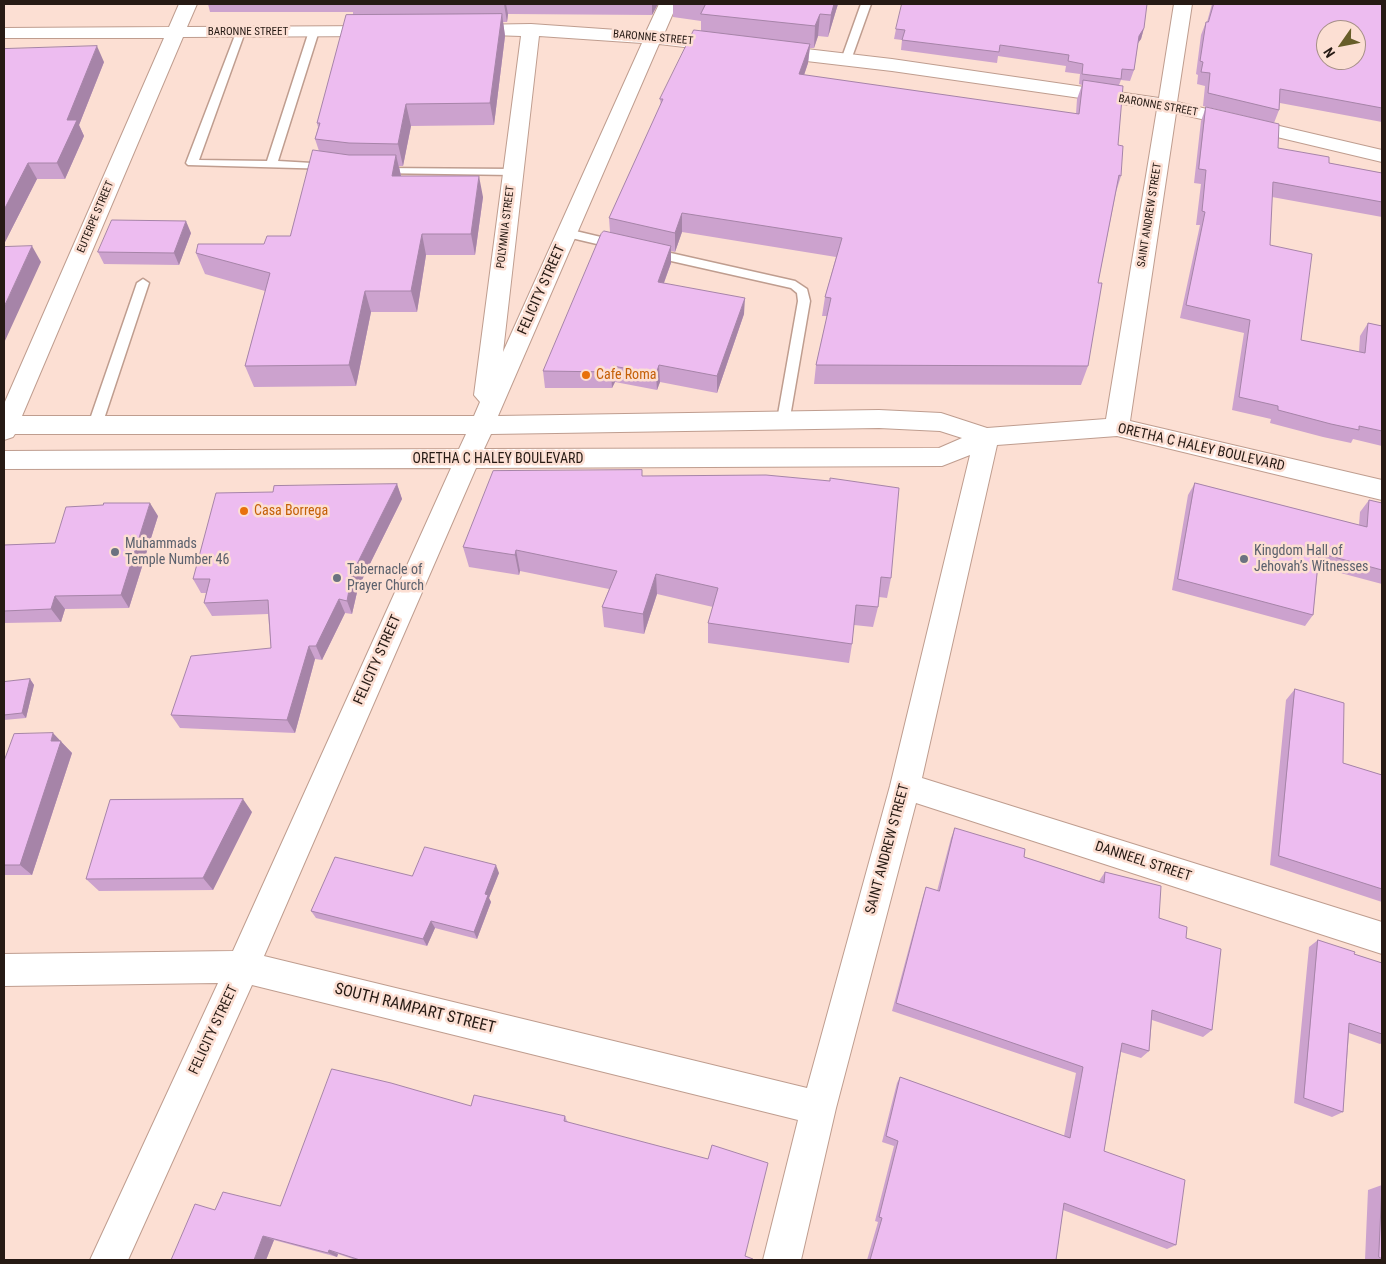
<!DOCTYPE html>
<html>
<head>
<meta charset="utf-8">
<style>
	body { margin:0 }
	#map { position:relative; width:1386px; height:1264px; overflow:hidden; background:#fcdfd3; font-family:"Roboto Condensed",sans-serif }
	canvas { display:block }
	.frame { position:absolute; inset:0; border:5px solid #261a14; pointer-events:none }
	.north { position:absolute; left:1316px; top:20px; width:50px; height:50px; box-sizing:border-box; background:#fcdfd3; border:1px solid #a69087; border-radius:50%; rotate:237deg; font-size:14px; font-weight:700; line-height:20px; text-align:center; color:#261a14 }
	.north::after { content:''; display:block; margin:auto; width:18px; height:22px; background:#675d29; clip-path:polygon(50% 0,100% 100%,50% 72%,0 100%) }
</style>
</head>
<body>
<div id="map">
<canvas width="1386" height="1264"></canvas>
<div class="frame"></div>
<div class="north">N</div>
</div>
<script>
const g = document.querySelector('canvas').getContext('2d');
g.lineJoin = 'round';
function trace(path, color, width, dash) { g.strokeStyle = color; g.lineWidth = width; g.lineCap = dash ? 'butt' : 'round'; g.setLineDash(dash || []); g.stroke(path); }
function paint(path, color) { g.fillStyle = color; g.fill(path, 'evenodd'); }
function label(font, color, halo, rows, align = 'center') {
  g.font = font + ' "Roboto Condensed",sans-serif'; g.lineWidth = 5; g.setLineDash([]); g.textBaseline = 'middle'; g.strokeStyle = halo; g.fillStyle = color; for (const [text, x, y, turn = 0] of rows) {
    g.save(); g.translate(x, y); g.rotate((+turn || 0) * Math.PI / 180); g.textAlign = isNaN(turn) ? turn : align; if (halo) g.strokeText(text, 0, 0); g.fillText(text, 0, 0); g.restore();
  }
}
const service = new Path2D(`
	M861 4H871L851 60 846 63 842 62 841 60Z
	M314 28 319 31 278 161 329 164 333 165 335 167 333 169 188 165 186 163 237 30H243L245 32 199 160 267 161 309 31Z
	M380 168 513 169 519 172 513 175 376 173 374 171 376 169Z
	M567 229 622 242 624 245 618 249 563 236 561 233Z
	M653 249 795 281 807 289 810 301 789 423H779L777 420 798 301 797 293 791 288 649 256 647 253Z
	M143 279 149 283 102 425 100 428H90L88 425 137 283Z`);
const minor = new Path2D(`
	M179 4H197L187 27 380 26 386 27 389 31 386 35 380 36 183 37 22 416H474L480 402 474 395 521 36 462 34 459 30 462 26 468 25 531 24 646 32 659 4H677L664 34 726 40 732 42 735 46 732 50 726 52 659 44 498 416 879 410 941 413 987 428 1106 419 1157 109 892 71 772 57 765 55 763 51 765 47 772 45 892 59 1159 98 1174 4H1192L1177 102 1382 150V162L1176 113 1130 421 1382 480V500L1117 436 997 445 922 778 1382 922V954L916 803 836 1108 801 1260H763L798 1120 252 985 128 1260H90L218 983 4 986V954L233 951 451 468 4 469V451L459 449 466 434H15L13 437 4 440V404L164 38H4V28L169 27ZM539 36 642 43 503 352ZM879 428 940 431 962 438 939 448 484 449 491 434ZM970 455 890 786 807 1088 264 956 476 468 942 466Z`);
trace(service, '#bf9d8f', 3);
trace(minor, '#bf9d8f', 2);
paint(service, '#fff');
paint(minor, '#fff');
paint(new Path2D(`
	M208 4H658L652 15 508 14 507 22H503L505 36 494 125 411 126 403 166H399L401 176 483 197 475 255H426L417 312H371L356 386 254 387 245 366 265 291 205 274 196 253 264 244 290 236 319 151 315 139 318 127 317 123 353 15V12H210Z
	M673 4H838L828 37 818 36 814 48H810L808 63 804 75 1076 114 1077 99 1082 85 1079 84 1080 74 1065 72 1066 66 998 56 997 63 901 50 902 40 894 39 896 29 1144 28 1141 39 1138 43 1134 70 1130 81 1121 80 1119 85 1118 145 1121 176 1116 192 1098 283 1088 366 1081 385 814 384 816 365 827 316H822L825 297 836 257 682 232 675 252 671 251V263L664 283 744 314 717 393 660 382 657 390 615 382 612 388H545L543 371 610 232 609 218 661 105 660 99 701 31V21L673 17Z
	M1212 4H1382V122L1280 103 1279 110 1274 123 1203 106 1205 86 1197 84 1198 75 1196 74 1201 35 1206 22H1207Z
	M4 49 104 62 79 125 84 136 65 179H37L4 244Z
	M1206 107 1278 148 1329 163 1382 173V217L1272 197 1270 245 1301 340 1359 352 1360 336 1368 323 1382 326V446L1353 439 1351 443 1323 437 1270 423 1271 419 1232 410 1244 333 1180 318 1200 225H1196L1201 184 1194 183 1201 121Z
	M191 233 179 265 104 264 98 252Z
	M642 476 891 578 887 598 879 597 878 607 873 627 854 625 852 644 849 663 708 643V623L713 607 657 594 644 634 604 627 602 607 609 589 520 571 519 575 469 567 463 547Z
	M1195 483 1359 525 1360 512 1369 500 1382 503V584L1318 567 1313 615 1305 626 1172 590 1188 495Z
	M397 484 402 499 358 588 352 614 345 613 322 660 315 659 295 733 180 728 171 715 271 648 268 614 212 616 204 603 206 593H201L193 579 273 492Z
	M158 516 129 608 65 609 61 622 4 623V545L55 543Z
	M30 679 34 685 26 718 4 720V682Z
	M1295 689 1343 763 1382 775V902L1270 865 1286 700Z
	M60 741 72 753 32 875H4V761Z
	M252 812 213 890 99 891 86 879Z
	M955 828 1024 857 1099 881 1105 872 1159 918 1186 938 1212 1030 1203 1037 1152 1020 1149 1051 1141 1058 1121 1052 1104 1151 1176 1245 1167 1249 1063 1210 1056 1260H867L878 1222 875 1221 894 1146 882 1142 897 1083 900 1077 1064 1136 1076 1073 892 1011 923 896 926 887 937 891 951 838Z
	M499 873 489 898 491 902 477 939 435 928 427 946 316 918 311 911 412 876Z
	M1318 940 1354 954 1382 963V1043L1380 1044 1349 1033 1343 1112 1332 1117 1294 1103 1309 947Z
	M471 1106 565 1116 567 1121 745 1256 753 1260H356L338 1254 337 1257 274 1240 266 1260 215 1210 280 1206Z
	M1382 1185V1260H1365L1368 1190Z`), '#cca2ce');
paint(new Path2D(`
	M504 4H506L508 14 507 22Z
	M652 4H658L652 15Z
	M834 4H838L828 37 831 15Z
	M502 14 505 36 494 125 490 103Z
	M820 14 818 36 814 48 815 26Z
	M1144 28 1141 39 1135 47 1139 36Z
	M810 44 808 63 798 93 799 74Z
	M97 46 104 62 79 125 84 136 65 179 57 163 67 120Z
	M406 104 411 126 403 166 398 144Z
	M396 155 401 176H392Z
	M28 163 37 179 4 244V210Z
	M479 176 483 197 475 255 471 234Z
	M682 213V232L675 252V233Z
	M186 221 191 233 179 265 174 253Z
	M422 234 426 255 417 312 411 291Z
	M32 246 41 262 4 343V307Z
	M671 246V263L658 299V282Z
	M365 291 371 312 356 386 349 365Z
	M745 298 744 314 717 393V376Z
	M659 365 660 382 657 390 656 374Z
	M613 366 615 382 612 388 611 372Z
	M397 484 402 499 358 588 352 614 347 601 352 574Z
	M150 503 158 516 129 608 121 595Z
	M516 550 520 571 519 575 515 555Z
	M656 574 657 594 644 634 643 614Z
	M55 596 65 609 61 622 51 609Z
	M339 599 345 613 322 660 316 646Z
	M309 646 315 659 295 733 287 720Z
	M30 679 34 685 26 718 22 713Z
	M53 733 72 753 32 875 20 865Z
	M243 799 252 812 213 890 203 878Z
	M496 865 499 873 489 898 491 902 477 939 474 932 485 894Z
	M431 921 435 928 427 946 423 939Z
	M263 1236 274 1240 266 1260H254Z
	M329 1250 338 1254 337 1257 328 1253Z`), '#a684a8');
const building = new Path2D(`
	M706 4H834L831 15 820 14 815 26 701 14Z
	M902 4H1147L1144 28 1139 36 1134 70 1122 69 1121 79 1082 74 1083 64 1068 61 1069 55 1000 45 999 52 902 40 905 30 896 29Z
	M1214 4H1382V108L1280 89 1279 110 1208 93 1210 73 1201 72 1203 62 1200 61 1206 22H1208ZM1326 30H1356V60H1326Z
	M502 14 490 103 406 104 398 144 349 143 315 139 320 123H317L346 15Z
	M694 30 810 44 799 74 1079 114 1083 80 1123 86 1118 145 1123 146 1121 176 1119 175 1098 283H1102L1088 366 816 365 831 298 825 297 842 238 682 213 675 233 609 218 663 99H660Z
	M97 46 67 120H77L57 163H28L4 210V49Z
	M1206 107 1279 124 1278 148 1329 157V163L1382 173V202L1273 182 1270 245 1312 254 1301 340 1365 353 1368 323 1382 326V431L1359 426V430L1331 424 1278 410V406L1239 397 1250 320 1186 305 1205 212 1202 211 1206 170 1199 169Z
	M313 150 349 155H396L392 176H479L471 234H422L411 291H365L349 365 245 366 270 273 196 253 198 244H264L267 236H290Z
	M112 220 186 221 174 253 98 252Z
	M604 231 671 246 658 282 745 298 717 376 659 365 656 374 613 366 611 372 543 371 601 234Z
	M32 246 4 307V247Z
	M642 470V476L766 475 830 481V478L899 488 891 578 881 577 878 607 856 605 852 644 708 623 718 588 656 574 643 614 602 607 617 571 516 550 515 555 463 547 493 471Z
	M1195 483 1367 527 1369 500 1382 503V570L1319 553 1313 615 1178 579Z
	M397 484 352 574 347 601 339 599 316 646H309L287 720 171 715 191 656 271 648 268 600 204 603 210 579H193L216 493 273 492 274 486Z
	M104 503H150L121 595 55 596 51 609 4 611V545L55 543 66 507 103 505Z
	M30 679 22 713 4 715V682Z
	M1295 689 1344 703 1343 763 1382 775V889L1279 856Z
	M53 733 51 741H61L20 865H4V761L14 734Z
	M243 799 203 878 86 879 110 800Z
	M955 828 1025 849 1024 857 1104 883 1105 872 1161 886 1159 918 1187 927 1186 938 1221 949 1212 1030 1152 1010 1149 1051 1122 1043 1104 1151 1185 1180 1176 1245 1064 1203 1056 1260H870L882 1218 879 1217 898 1141 886 1136 900 1077 1070 1138 1083 1067 896 1003 926 887 939 891Z
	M425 847 496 865 485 894 488 895 474 932 431 921 423 939 311 911 335 857 412 876Z
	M1318 940 1355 952 1354 954 1382 963V1034L1349 1023 1343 1112 1304 1098Z
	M332 1069 391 1083 471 1106 474 1095 565 1116 564 1121 708 1159 712 1145 768 1163 745 1256 753 1259V1260H360L329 1250 328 1253 263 1236 254 1260H171L195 1204 215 1210 223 1192 280 1206Z
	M1382 1185V1259L1379 1257Z`);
paint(building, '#edbcf0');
trace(building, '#a684a8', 1);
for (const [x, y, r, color] of [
	[586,375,5,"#e8710a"],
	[244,511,5,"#e8710a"],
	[115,552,5,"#6b7280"],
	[1244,559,5,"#6b7280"],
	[337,578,5,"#6b7280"]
]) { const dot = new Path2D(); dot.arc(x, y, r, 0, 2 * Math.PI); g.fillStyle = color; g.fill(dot); trace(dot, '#fcdfd3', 2); }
label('11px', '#261a14', '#fcdfd3', [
	["BARONNE STREET",248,32],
	["BARONNE STREET",653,38,5],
	["BARONNE STREET",1158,106,10],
	["SAINT ANDREW STREET",1150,215,-81],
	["EUTERPE STREET",96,217,-67],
	["POLYMNIA STREET",506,227,-83]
]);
label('14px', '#261a14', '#fcdfd3', [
	["FELICITY STREET",542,290,-66],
	["ORETHA C HALEY BOULEVARD",1201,448,13],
	["ORETHA C HALEY BOULEVARD",498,459],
	["FELICITY STREET",378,660,-66],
	["SAINT ANDREW STREET",888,849,-75],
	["DANNEEL STREET",1143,862,18],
	["FELICITY STREET",214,1030,-65]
]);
label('14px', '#c56008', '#fcdfd3', [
	["Cafe Roma",596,375],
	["Casa Borrega",254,511]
], 'left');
label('14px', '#5b616d', '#fcdfd3', [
	["Muhammads",125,544],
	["Temple Number 46",125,560],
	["Kingdom Hall of",1254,551],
	["Jehovah’s Witnesses",1254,567],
	["Tabernacle of",347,570],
	["Prayer Church",347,586]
], 'left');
label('16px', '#261a14', '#fcdfd3', [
	["SOUTH RAMPART STREET",415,1009,14]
]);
</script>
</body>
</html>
